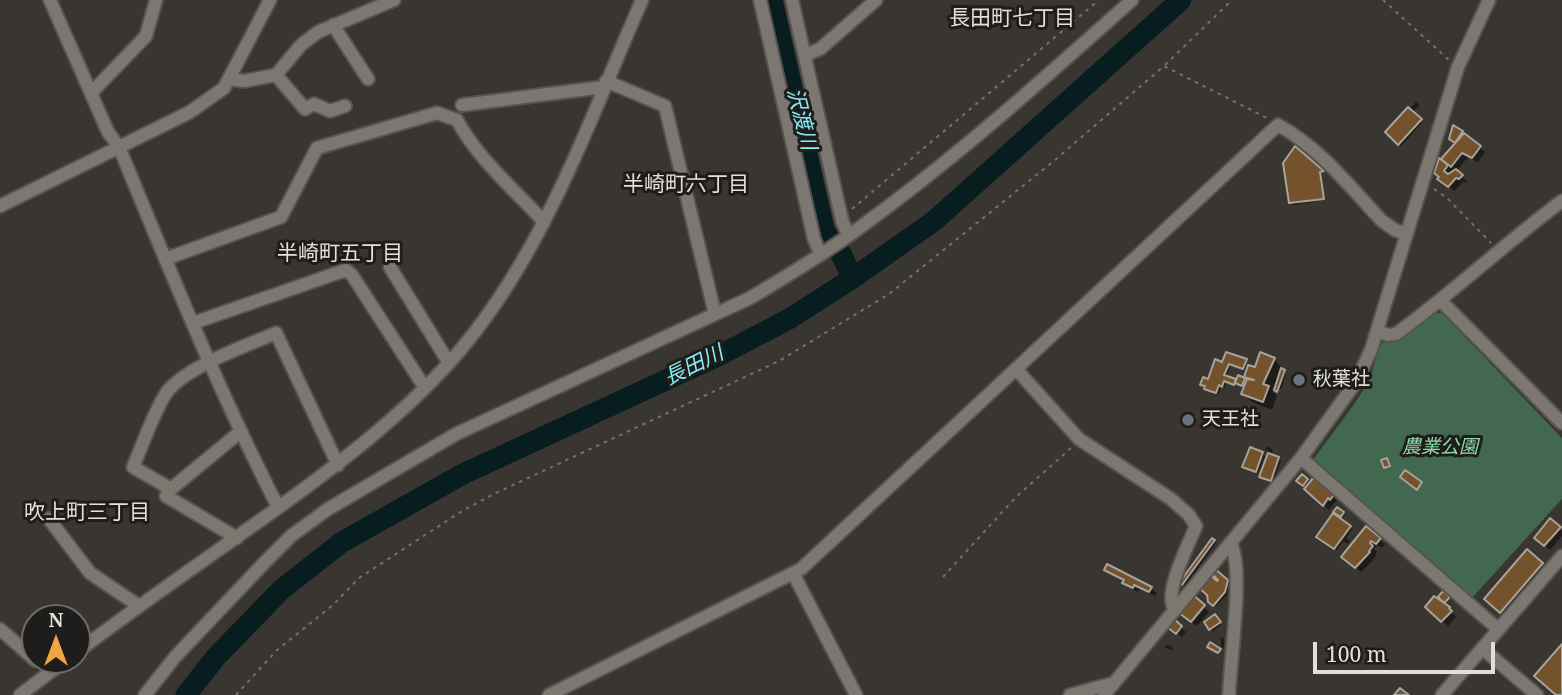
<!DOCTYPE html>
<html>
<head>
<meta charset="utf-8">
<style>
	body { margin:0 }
	#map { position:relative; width:1562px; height:695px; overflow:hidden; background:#393530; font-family:"Noto Serif",serif }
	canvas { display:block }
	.north { position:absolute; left:21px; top:604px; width:70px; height:70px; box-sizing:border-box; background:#1f1d1b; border:2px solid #6d6b68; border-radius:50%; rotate:0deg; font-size:19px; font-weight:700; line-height:28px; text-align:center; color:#e2dfdb }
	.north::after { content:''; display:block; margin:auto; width:24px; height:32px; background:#f3a443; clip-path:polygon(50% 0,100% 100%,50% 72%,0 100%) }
	.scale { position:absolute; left:1313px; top:642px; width:182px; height:32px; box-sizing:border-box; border:4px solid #e2dfdb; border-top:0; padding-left:9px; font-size:21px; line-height:24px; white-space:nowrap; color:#e2dfdb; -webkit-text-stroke:5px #1f1d1b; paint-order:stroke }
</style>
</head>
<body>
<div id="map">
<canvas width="1562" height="695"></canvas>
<div class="north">N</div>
<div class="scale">100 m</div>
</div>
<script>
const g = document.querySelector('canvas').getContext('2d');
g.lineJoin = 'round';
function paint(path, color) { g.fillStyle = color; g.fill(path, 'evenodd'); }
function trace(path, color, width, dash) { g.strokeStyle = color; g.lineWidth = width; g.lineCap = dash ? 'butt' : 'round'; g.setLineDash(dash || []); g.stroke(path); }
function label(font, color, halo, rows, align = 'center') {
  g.font = font + ' "Noto Serif","Noto Sans JP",serif'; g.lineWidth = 6; g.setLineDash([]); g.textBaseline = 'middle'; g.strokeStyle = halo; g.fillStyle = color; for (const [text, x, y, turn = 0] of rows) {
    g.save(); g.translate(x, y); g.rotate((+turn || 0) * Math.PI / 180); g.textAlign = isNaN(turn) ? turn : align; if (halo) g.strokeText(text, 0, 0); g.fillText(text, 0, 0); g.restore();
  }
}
paint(new Path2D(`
	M1434 313H1442L1562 438V499L1471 599 1312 461 1353 406 1370 379 1380 344 1386 341 1394 342Z`), '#426950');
paint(new Path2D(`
	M1416 102 1420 105 1412 113 1422 123 1401 146 1387 132Z
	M1454 127 1485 152 1478 162 1468 157 1456 172 1467 181 1465 183 1463 182 1454 191 1445 184 1441 162 1457 144 1453 141Z
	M1314 164 1323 173H1321L1325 200 1293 205 1290 202Z
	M1274 359 1286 373 1281 390 1275 385 1272 391 1277 396 1272 410 1252 402 1243 394 1246 387 1226 382 1225 388 1222 386 1218 394 1208 391 1202 384 1209 381 1223 364 1246 361 1247 366 1256 369ZM1231 365 1248 371 1247 383 1244 379 1237 382 1226 377Z
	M1267 446 1273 450 1270 456 1281 461 1273 482 1261 477 1270 452 1265 449Z
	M1262 454 1265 456 1258 473 1244 467Z
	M1302 477 1337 500 1329 510 1299 481Z
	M1337 509 1345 515 1341 521 1352 529 1346 538 1350 541 1348 544 1343 541 1337 550 1319 536Z
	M1550 521 1562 531V536L1550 550 1541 543Z
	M1366 528 1385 544 1382 548 1377 545 1374 549 1377 552 1374 559 1361 572 1349 562Z
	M1212 540 1216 543 1185 586 1182 583Z
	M1527 552 1550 573 1509 620 1495 607Z
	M1106 569 1151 588 1157 593 1155 596 1140 589 1138 592 1130 588 1125 581Z
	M1215 571 1229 583 1227 595 1216 606 1210 601 1220 580Z
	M1193 598 1209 612 1197 626 1186 618Z
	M1427 607 1449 608 1456 617 1448 626Z
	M1215 616 1221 625 1213 631 1206 623Z
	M1174 622 1186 632 1182 637 1175 632Z
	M1221 637 1224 639V648L1221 646Z
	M1164 645 1171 646 1173 650 1166 648Z`), '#0007');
trace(new Path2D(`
	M772 0 824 230 830 239
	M840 252 853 278
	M186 695 216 657 282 589 342 542 463 474 720 355 789 319 853 278 934 221 1181 0`), '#071d1f', 21);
const building = new Path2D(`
	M1408 107 1422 119 1398 145 1385 132Z
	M1453 125 1463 131 1455 143 1449 139Z
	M1464 133 1481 146 1472 158 1462 153 1451 167 1441 159Z
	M1295 146 1324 171 1320 172 1324 199 1289 203 1283 163Z
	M1439 158 1448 165 1444 171 1448 174 1456 169 1463 175 1459 179 1456 178 1448 187 1437 179 1439 177 1434 173Z
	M1226 352 1247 359 1243 369 1229 364 1224 375 1236 379 1234 385 1224 381 1222 387 1219 385 1216 393 1204 389 1205 386 1200 385 1203 377 1208 379 1215 359 1222 362Z
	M1260 352 1275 358 1263 384 1269 386 1263 402 1241 394 1247 379 1254 380 1244 377 1248 365 1255 367Z
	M1281 368 1285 370 1277 392 1274 390Z
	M1238 375 1245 378 1242 386 1235 383Z
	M1296 376 1304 378 1302 385 1294 382Z
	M1185 414 1195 417 1192 425 1182 422Z
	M1250 447 1263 452 1256 472 1242 467Z
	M1268 453 1279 457 1271 481 1259 477Z
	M1387 458 1390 466 1384 468 1381 460Z
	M1405 470 1422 482 1417 490 1400 477Z
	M1302 474 1308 479 1303 486 1296 481Z
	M1314 477 1332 493 1333 496 1330 500 1328 498 1323 506 1304 489Z
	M1337 507 1344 512 1341 517 1333 512Z
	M1333 513 1351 526 1334 549 1316 537Z
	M1550 518 1561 527 1544 546 1534 538Z
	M1366 526 1381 538 1376 544 1371 541 1370 543 1373 546 1369 551 1370 552 1355 568 1341 557Z
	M1212 538 1215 540 1182 585 1179 583Z
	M1527 549 1543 563 1500 613 1484 599Z
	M1107 564 1152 587 1149 592 1134 585 1133 588 1122 583 1124 580 1104 570Z
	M1215 569 1228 580 1225 592 1213 606 1208 602 1207 595 1199 588 1210 575 1217 581 1218 580 1211 573Z
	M1443 591 1450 597 1444 603 1438 597Z
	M1193 595 1205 605 1191 622 1179 613Z
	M1434 596 1450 607 1449 608 1452 611 1441 622 1425 607Z
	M1215 614 1221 622 1209 630 1204 622Z
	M1174 619 1182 626 1176 634 1167 627Z
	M1210 642 1221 649 1218 653 1207 647Z
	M1562 644V695H1556L1534 676Z
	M1400 688 1409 695H1394Z`);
paint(building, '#74522b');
trace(building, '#a7a29c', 2);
const minor = new Path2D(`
	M50 0 108 132 119 147C169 268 218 390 278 507
	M760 0 814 239 820 253
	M792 0 842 220 848 235
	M333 25 368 79
	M805 55 820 49 876 0
	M276 75 301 45 318 32 394 0
	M230 79 244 81 276 75 305 109 314 104 330 111 345 106
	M606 81 665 106 715 314
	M92 92 146 36 156 0
	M462 105 603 87
	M0 206 190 112 224 88 270 0
	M165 259 281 217 317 148 437 113 457 120C478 159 514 189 544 222
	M390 267 449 363
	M1441 301 1562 423
	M193 323 346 270 352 275 425 388
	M1377 331 1388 335 1396 334C1454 292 1505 243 1562 201
	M1016 369 1079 439 1171 499 1189 515 1196 526C1189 544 1162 595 1175 609
	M240 432 171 489 133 467C142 446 155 409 167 392 187 366 246 346 276 333L338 465
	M1301 458 1498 629
	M171 489 166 496 237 538
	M49 519 90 573 139 606
	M794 575 856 695
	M0 629 35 660
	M1483 649 1537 695
	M77 652C143 602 212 555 279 507 340 463 398 419 449 363 542 260 587 125 642 0
	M20 695 66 660
	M145 695 175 657 266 561 291 536 328 509 456 434 750 298C789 275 829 251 866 223 959 155 1046 77 1132 0
	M549 695 801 569 1278 125C1319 147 1350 187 1382 221L1395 230 1406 234
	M1070 695 1114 683
	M1104 695 1301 458 1356 382 1371 350 1458 67 1489 0
	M1229 695C1230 662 1244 569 1231 544
	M1442 695 1562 556`);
trace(minor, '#57534f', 16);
trace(new Path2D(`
	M1383 0 1449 60
	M1165 65 1232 0
	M1434 189 1447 198 1491 243
	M852 209 1099 0
	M943 577 1015 498 1071 448
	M236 695 277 650 333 605 359 578 462 511 496 493 779 361 889 294 1055 160 1164 66 1267 118`), '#75716c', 2, [3.5, 5]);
trace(minor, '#7c7771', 12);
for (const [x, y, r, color] of [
	[1299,380,7,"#6b7280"],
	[1188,420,7,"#6b7280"]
]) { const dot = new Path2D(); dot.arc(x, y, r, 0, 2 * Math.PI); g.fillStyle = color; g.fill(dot); trace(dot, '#1f1d1b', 2.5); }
label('19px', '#e2dfdb', '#1f1d1b', [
	["秋葉社",1313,380],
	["天王社",1202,420]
], 'left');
label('italic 19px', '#8fdaaa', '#1f1d1b', [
	["農業公園",1440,448]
]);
label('21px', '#e5dfd9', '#1f1d1b', [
	["長田町七丁目",1012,19],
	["半崎町六丁目",686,185],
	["半崎町五丁目",340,254],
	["吹上町三丁目",87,513]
]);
label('italic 21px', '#83eff9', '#1f1d1b', [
	["沢渡川",801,119,76],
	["長田川",694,366,-26]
]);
</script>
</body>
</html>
